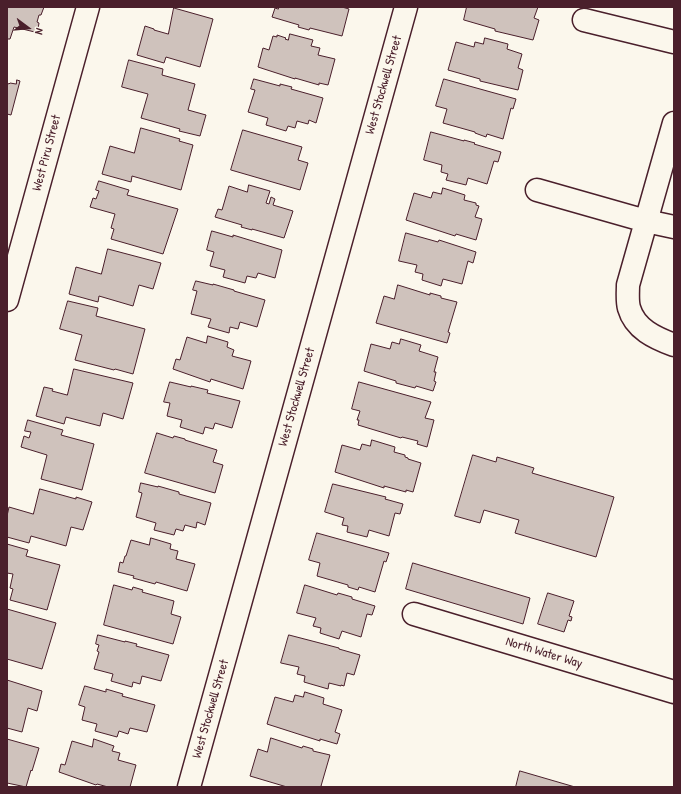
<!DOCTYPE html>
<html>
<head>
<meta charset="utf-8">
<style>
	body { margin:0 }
	#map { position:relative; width:681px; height:794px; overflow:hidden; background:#fbf7ec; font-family:"Patrick Hand",sans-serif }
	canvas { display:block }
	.frame { position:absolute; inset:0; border:8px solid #4a1f2b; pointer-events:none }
	.north { position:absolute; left:8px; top:8px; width:40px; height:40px; -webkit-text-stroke:3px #fbf7ec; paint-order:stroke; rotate:106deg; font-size:11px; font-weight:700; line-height:16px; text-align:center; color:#4a1f2b }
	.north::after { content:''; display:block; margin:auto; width:14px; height:18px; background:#4a1f2b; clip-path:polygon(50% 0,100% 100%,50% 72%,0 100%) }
</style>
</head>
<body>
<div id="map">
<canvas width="681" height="794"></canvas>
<div class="frame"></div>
<div class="north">N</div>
</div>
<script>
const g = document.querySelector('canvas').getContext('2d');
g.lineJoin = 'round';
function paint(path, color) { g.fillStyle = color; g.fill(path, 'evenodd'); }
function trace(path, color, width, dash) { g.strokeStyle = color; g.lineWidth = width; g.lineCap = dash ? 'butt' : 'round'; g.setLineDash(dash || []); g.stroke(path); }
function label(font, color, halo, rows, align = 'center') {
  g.font = font + ' "Patrick Hand",sans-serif'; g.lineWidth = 3.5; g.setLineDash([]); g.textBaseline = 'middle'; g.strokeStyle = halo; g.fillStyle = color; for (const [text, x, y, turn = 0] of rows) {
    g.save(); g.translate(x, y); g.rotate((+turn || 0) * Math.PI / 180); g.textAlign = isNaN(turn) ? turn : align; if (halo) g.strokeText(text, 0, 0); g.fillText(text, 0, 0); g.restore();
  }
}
const building = new Path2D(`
	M7 7H44L41 15H39L37 22 39 23 38 29 40 30 39 33 14 27 10 39H7Z
	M279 7H342L349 9 342 36 310 28 309 30 298 27 299 25 272 17 275 8 278 9Z
	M467 7H538L534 18 539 20 533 40 495 31V29L464 20Z
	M174 8 213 19 200 67 166 57 164 63 137 55 145 26 154 29V30L168 34Z
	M290 34 313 40 311 46 320 48 318 55 335 59 328 85 319 83V85L295 78V79L258 67 263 48 269 50 273 36 277 37V35L286 38 285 39 288 40Z
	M485 38 508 44 507 49 522 54 518 68 523 70 518 90 480 81V79L448 70 456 42 474 47 475 42 483 44Z
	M129 60 163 69 162 75 195 84 188 110 206 115 200 136 179 131 180 129 141 118 148 94 122 87Z
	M254 79 280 86V84L292 87 291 89 323 98 316 123 309 120 308 124 297 121 295 128 288 126 286 131 266 125 268 118 248 112 255 90 251 89Z
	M444 79 516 99 513 109 511 108 503 139 487 134 486 137 475 133V132L443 123 447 109 436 106Z
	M17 80 20 81 11 115 7 114V83L9 84 10 83 16 84Z
	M141 128 180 139 179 141 193 145 181 190 132 176 131 182 102 174 110 146 134 153Z
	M243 130 302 147 298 160 308 163 300 190 231 170Z
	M431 132 464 141V140L475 143 474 144 501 152 498 162 494 161 487 184 468 178 466 185 446 180 448 174 441 172 442 165 424 160Z
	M99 181 129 190 127 195 178 209 163 254 111 239 114 229 111 228 115 214 90 207 93 198 96 199 99 191 96 190Z
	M249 185 270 191 266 203 269 204 271 197 275 199 273 205 293 211 284 238 252 229V230L241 227 242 225 215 217 218 209 222 210 229 186 247 192Z
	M443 188 465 195 464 200 476 203V205L479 206 475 217 482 219 476 240 456 234 455 236 406 220 414 193 431 198 433 192 441 194Z
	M212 231 233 237V235L282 250 275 278 258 273 256 278 247 276 245 283 223 277 225 270 210 266 214 252 207 250Z
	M406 233 438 242 439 240 476 252 473 263 468 261 462 284 443 279 441 286 422 280 423 274 415 272 417 265 399 261Z
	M108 249 161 263 153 289 139 285 133 306 99 296 98 302 69 294 76 267 101 274Z
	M196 281 213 285V284L234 290V291L265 300 257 327 240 322 238 329 230 327 229 333 208 327 211 319 191 314 197 291 193 290Z
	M398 285 430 295V293L441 296V298L457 302 448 332 450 333 447 343 376 323 384 296 394 299Z
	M68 301 98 308 96 316 145 329 133 374 115 369 114 370 75 360 82 335 60 329Z
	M208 336 228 342 227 347 234 350 232 356 251 361 243 389 211 379 210 382 173 369 176 359 180 360 187 337 206 343Z
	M401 339 421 345 419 351 438 357 434 372H436L434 381 436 382 433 391 416 386 415 388 396 383V381L364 371 371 344 390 349 392 342 399 344Z
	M74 369 133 383 123 419 103 413 100 426 66 417 64 424 36 416 44 387 53 389 52 391 67 395Z
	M170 382 191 387V386L208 390 207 393 240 401 232 428 215 423 213 429 205 427 203 434 180 427 182 420 167 416 170 403 164 402Z
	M359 382 431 402 425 418 434 420 427 447 417 444 418 441 402 437 401 438 358 425 359 420H357L360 411 352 409Z
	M28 420 63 430 61 435 94 444 82 490 41 479 47 455 21 447 24 436 29 438 31 432 25 431Z
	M157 433 173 438 174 436 185 439V440L217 450 213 462 223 465 215 493 145 473Z
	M372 440 395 447 394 452 405 455V457L408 458V459L421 463 413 492 406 490V492L384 486V488L335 472 342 445 360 450 362 444 370 446Z
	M473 455 496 462 497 457 534 468 532 473 614 497 596 557 515 533 519 520 484 510 480 523 455 516Z
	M141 483 158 487V486L179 492V494L211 503 205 525 197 522 196 528 185 525 183 531 176 529 174 535 154 530 156 523 136 517 142 493 139 492Z
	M333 484 386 497 385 499 403 504 400 514 395 513 389 536 369 530 367 537 347 532 348 526 342 525 344 518 325 512Z
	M40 489 76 499V497L92 502 83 530 71 527 66 546 31 536 29 543 7 537V516L9 507 33 514Z
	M317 533 389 553 386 562 384 561 375 592 359 587 358 590 348 587V585L317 576 320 563 309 560Z
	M151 538 171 544 170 549 178 551 176 559 195 564 187 591 156 582 155 584 133 578 134 576 118 572 120 562 123 563 125 556H126L131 540 149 545Z
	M7 544 28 550 26 556 60 565 47 610 10 600 13 589 10 588 13 574 7 573Z
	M413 563 530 598 523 624 406 589Z
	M114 585 132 590 133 587 143 590 142 592 174 601 171 614 181 617 173 644 104 625Z
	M305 585 337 595 338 593 352 597V599L375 606 372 615 367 614 361 637 342 631 339 639 320 633 321 628 313 626 316 618 297 613Z
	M548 593 574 601 569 616 572 617 571 621 568 620 564 632 538 624Z
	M7 609 56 623 42 669 7 659Z
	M98 635 125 642V641L137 644 136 646 169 655 161 681 142 676 140 684 133 682 132 687 111 681 113 674 94 669 99 652 97 651 99 645 96 644Z
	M289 635 339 648V649L360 655 354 675 347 673 344 686 341 685V686L329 683 328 689 304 682 305 676 297 674 299 667 281 663Z
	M7 680 42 691 37 711 28 708 22 732 7 728Z
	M85 686 106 692V689L123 694 122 696 155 705 147 732 130 728 128 734 119 731 117 737 95 731 97 724 82 720 85 707 79 705Z
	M305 692 324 698 323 704 342 710 335 732 340 734 337 744 320 739V741L267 724 275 697 293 702 295 695 303 697Z
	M271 738 302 748 303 746 313 749V751L330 755 321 786 323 787H287L250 776 258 749 267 752Z
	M7 739 39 748 32 771 31 770 26 787 7 783Z
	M94 739 114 746 112 751 120 753 118 760 136 765 130 787H108L97 784 96 785 59 772 61 764 65 765 72 741 92 747Z
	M520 771 575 787H516Z`);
paint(building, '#cfc2bc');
trace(building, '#4a1f2b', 1);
const minor = new Path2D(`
	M584 20 674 42
	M674 123 628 285C628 292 627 301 629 308 635 329 655 338 674 345
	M537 190 646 221 674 227
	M7 300 88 7
	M414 614 674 692
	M189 787 406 7`);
trace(minor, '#4a1f2b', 25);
trace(minor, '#fbf7ec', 22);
label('13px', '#4a1f2b', '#fbf7ec', [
	["West Stockwell Street",384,85,-74],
	["West Piru Street",47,153,-75],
	["West Stockwell Street",297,397,-74],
	["North Water Way",544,653,17],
	["West Stockwell Street",211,709,-74]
]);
</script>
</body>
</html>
